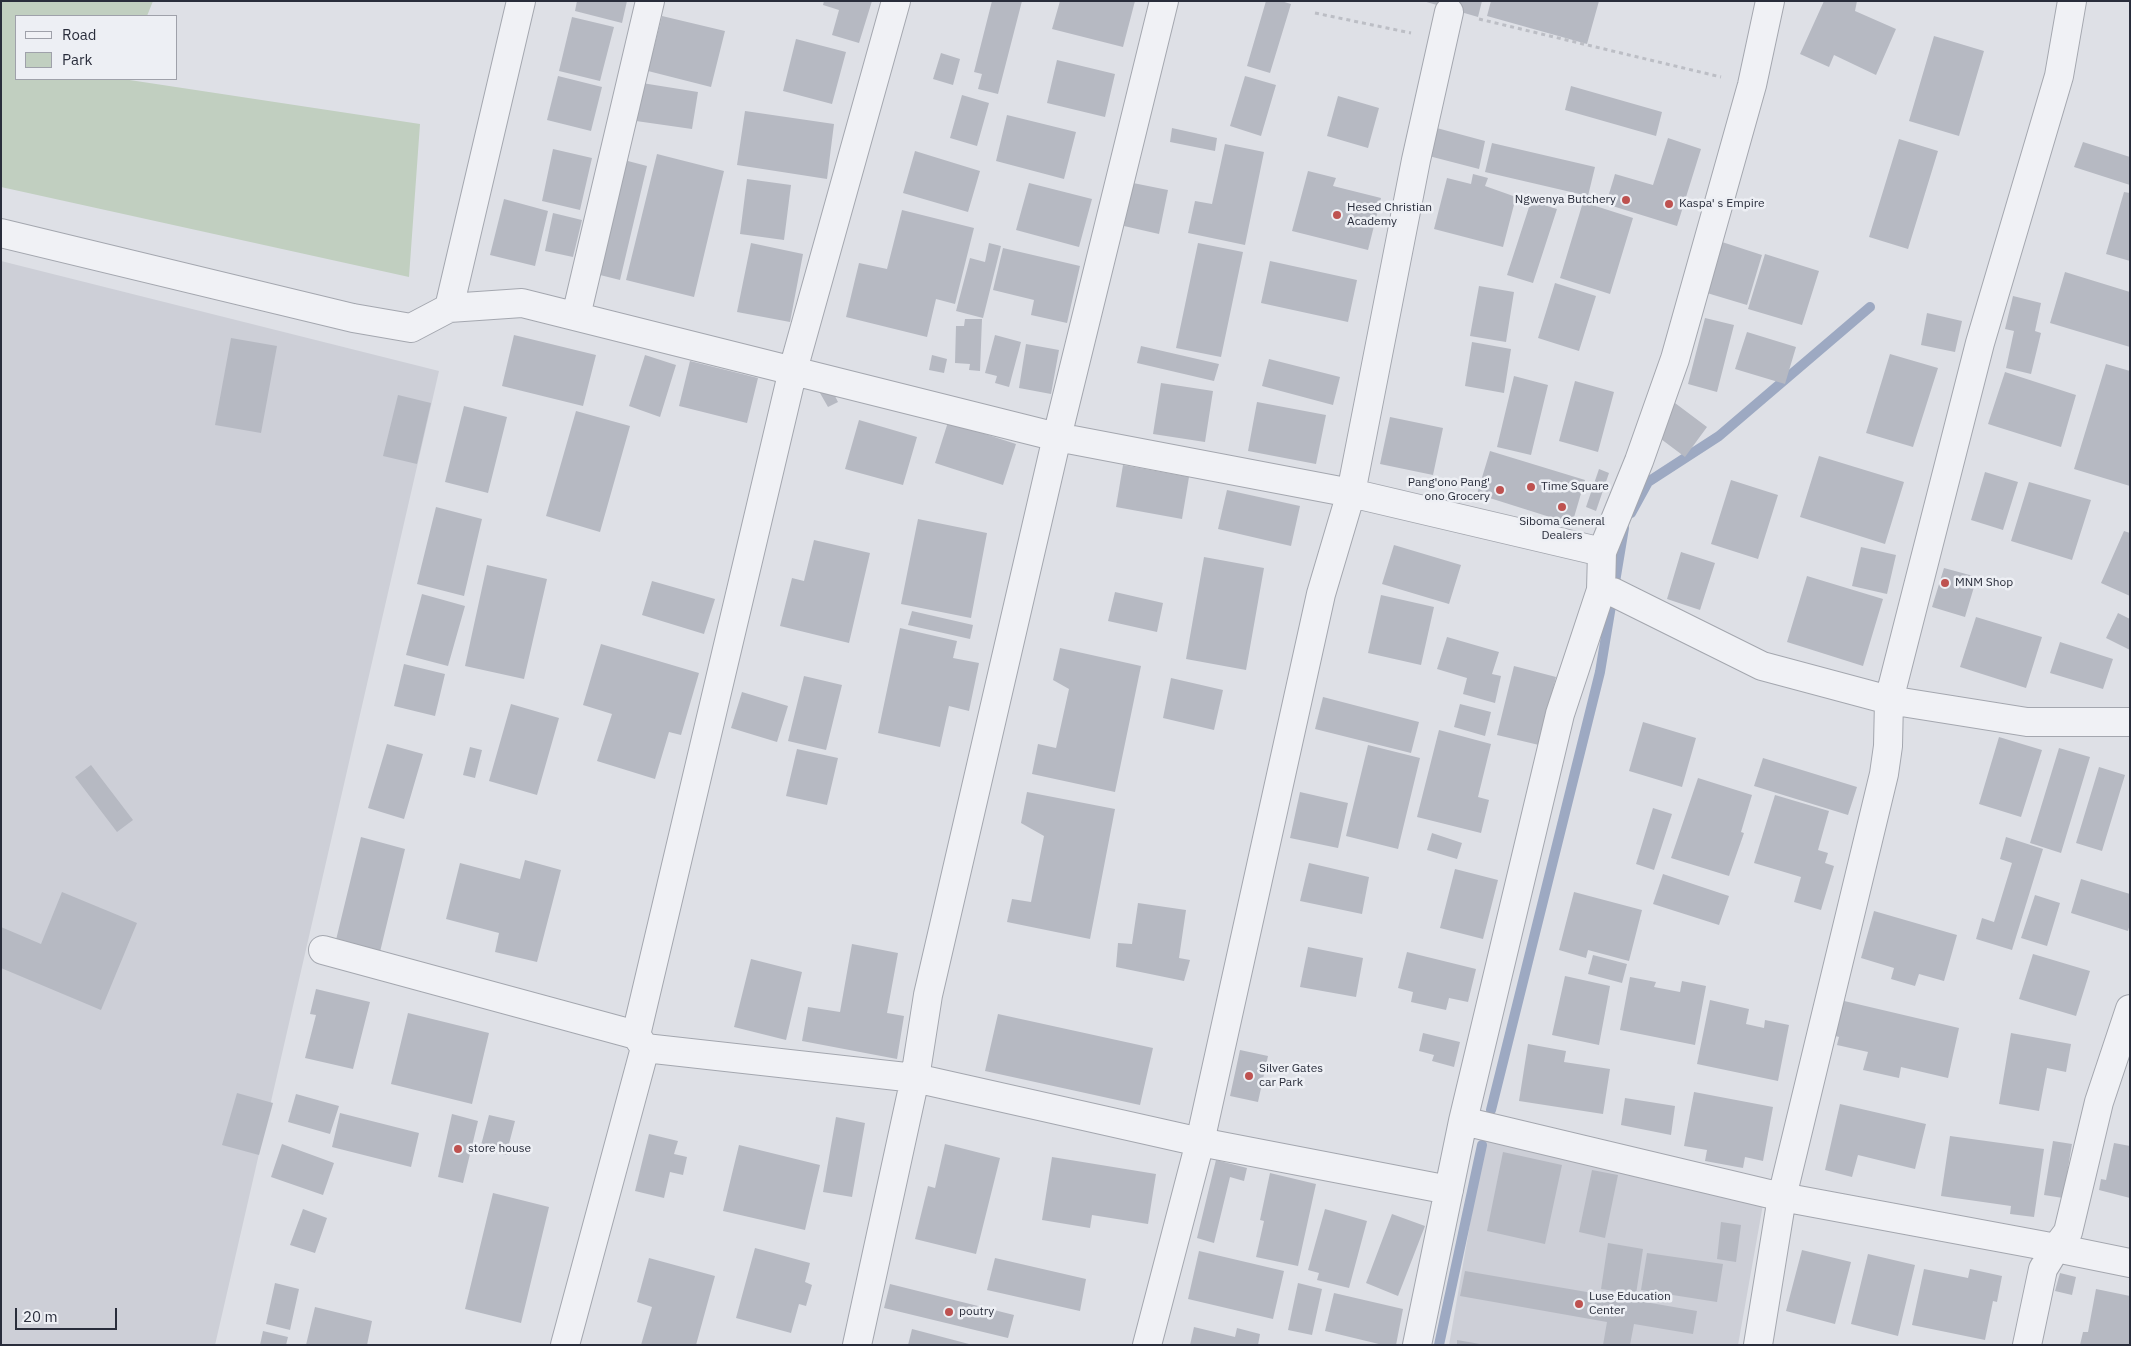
<!DOCTYPE html>
<html>
<head>
<meta charset="utf-8">
<style>
	body { margin:0 }
	#map { position:relative; width:2131px; height:1346px; overflow:hidden; background:#dee0e6; font-family:"IBM Plex Sans",sans-serif }
	canvas { display:block }
	.frame { position:absolute; inset:0; border:2px solid #292d3b; pointer-events:none }
	.legend { position:absolute; left:15px; top:15px; width:162px; height:65px; box-sizing:border-box; background:#edeff4; border:1px solid #9fa1aa; margin:0; padding:6px 9px; list-style:none; font-size:15px; color:#292d3b }
	.legend li { display:flex; align-items:center; gap:10px; height:25px }
	.legend b { width:25px; border:1px solid #9fa1aa }
	.scale { position:absolute; left:15px; top:1308px; width:102px; height:22px; box-sizing:border-box; border:2px solid #292d3b; border-top:0; padding-left:6px; font-size:15px; line-height:18px; white-space:nowrap; color:#292d3b; -webkit-text-stroke:4px #edeff4; paint-order:stroke }
</style>
</head>
<body>
<div id="map">
<canvas width="2131" height="1346"></canvas>
<div class="frame"></div>
<ul class="legend">
<li><b style="height:6px;background:#f0f1f5"></b>Road</li>
<li><b style="height:14px;background:#c1cfc0"></b>Park</li>
</ul>
<div class="scale">20 m</div>
</div>
<script>
const g = document.querySelector('canvas').getContext('2d');
g.lineJoin = 'round';
function paint(path, color) { g.fillStyle = color; g.fill(path, 'evenodd'); }
function trace(path, color, width, dash) { g.strokeStyle = color; g.lineWidth = width; g.lineCap = dash ? 'butt' : 'round'; g.setLineDash(dash || []); g.stroke(path); }
function label(font, color, halo, rows, align = 'center') {
  g.font = font + ' "IBM Plex Sans",sans-serif'; g.lineWidth = 5; g.setLineDash([]); g.textBaseline = 'middle'; g.strokeStyle = halo; g.fillStyle = color; for (const [text, x, y, turn = 0] of rows) {
    g.save(); g.translate(x, y); g.rotate((+turn || 0) * Math.PI / 180); g.textAlign = isNaN(turn) ? turn : align; if (halo) g.strokeText(text, 0, 0); g.fillText(text, 0, 0); g.restore();
  }
}
paint(new Path2D(`
	M1 261 439 371 215 1345H1Z
	M1486 1132 1767 1182 1738 1345H1449Z`), '#cdcfd7');
paint(new Path2D(`
	M1 1H153L147 16H16V79H123L420 124 409 277 1 187Z`), '#c1cfc0');
trace(new Path2D(`
	M1631 513 1648 482 1719 436 1870 307
	M1491 1110 1600 672 1624 528
	M1439 1345 1482 1145`), '#9da9c2', 10);
paint(new Path2D(`
	M577 1H627L622 23 575 11Z
	M824 1H872L859 43 832 35 839 10 823 5Z
	M992 1H1022L998 94 978 89 982 74 974 72Z
	M1060 1H1135L1123 47 1052 29Z
	M1266 1H1281L1291 4 1270 73 1247 66Z
	M1423 1H1482L1478 17Z
	M1491 1H1599L1587 44 1487 16Z
	M1824 1H1857L1855 11 1896 29 1876 75 1834 55 1829 67 1800 54Z
	M662 16 725 31 711 87 648 71Z
	M572 17 614 27 600 81 559 71Z
	M1934 36 1984 51 1959 136 1909 121Z
	M796 39 846 52 832 104 783 91Z
	M941 53 960 59 953 85 933 79Z
	M1057 60 1115 74 1105 117 1047 103Z
	M558 76 602 87 591 131 547 120Z
	M1245 76 1276 85 1261 136 1230 126Z
	M642 83 698 92 692 129 636 121Z
	M1571 86 1662 112 1656 136 1565 110Z
	M962 95 989 103 977 146 950 138Z
	M1338 96 1379 108 1368 148 1327 136Z
	M745 111 834 124 827 179 737 165Z
	M1007 115 1076 132 1064 179 996 161Z
	M1433 127 1485 141 1479 169 1425 155Z
	M1172 128 1217 138 1215 151 1170 142Z
	M1668 138 1701 149 1677 226 1606 204 1615 174 1653 185Z
	M1899 139 1938 151 1908 249 1869 237Z
	M2083 142 2130 157V185L2074 167Z
	M1492 143 1595 167 1588 196 1485 172Z
	M1225 144 1264 152 1245 245 1188 233 1195 201 1212 204Z
	M553 149 592 158 580 210 542 201Z
	M915 151 980 171 968 212 903 193Z
	M657 154 724 171 694 297 626 280Z
	M624 160 647 166 620 280 596 274Z
	M1308 171 1336 178 1333 186 1381 198 1368 250 1292 231Z
	M1473 174 1488 178 1485 186 1516 197 1503 247 1434 229 1447 178 1471 184Z
	M747 179 791 185 784 240 740 234Z
	M1029 183 1092 199 1079 247 1016 230Z
	M1133 183 1168 190 1159 234 1124 226Z
	M2124 192 2130 193V261L2106 254Z
	M504 199 548 211 535 266 490 255Z
	M1531 201 1557 209 1533 283 1507 275Z
	M1583 202 1633 218 1610 294 1560 278Z
	M902 210 974 228 955 304 936 299 927 337 846 317 859 263 887 269Z
	M553 213 582 220 573 257 545 251Z
	M1722 242 1762 255 1747 305 1707 293Z
	M751 243 803 254 790 322 737 312Z
	M989 243 1001 246 983 318 956 311 970 258 985 262Z
	M1198 243 1243 252 1221 357 1176 348Z
	M1003 248 1080 266 1067 323 1031 315 1034 300 993 290Z
	M1765 254 1819 271 1802 325 1748 309Z
	M1270 261 1357 280 1348 322 1261 303Z
	M2065 272 2130 292V347L2050 323Z
	M1555 283 1596 296 1579 351 1538 338Z
	M1479 286 1514 292 1506 342 1470 336Z
	M2013 296 2041 303 2035 331 2041 333 2031 374 2006 368 2014 331 2005 329Z
	M1927 313 1962 321 1955 352 1921 345Z
	M1705 318 1734 325 1717 392 1688 384Z
	M965 319H982L980 371 969 370 970 364 955 363 956 326H964Z
	M1747 332 1796 347 1785 384 1735 369Z
	M514 335 596 355 583 406 502 386Z
	M995 335 1021 342 1009 387 995 383 997 376 985 373Z
	M231 338 277 346 261 433 215 425Z
	M1472 342 1511 349 1504 393 1465 386Z
	M1026 344 1059 350 1051 394 1019 388Z
	M1141 346 1219 364 1214 381 1137 363Z
	M1890 354 1938 368 1913 447 1866 433Z
	M645 355 676 365 660 417 629 406Z
	M932 355 947 359 944 373 929 370Z
	M1269 359 1340 377 1333 405 1262 386Z
	M690 361 758 378 747 423 679 406Z
	M2106 364 2130 371V486L2074 469Z
	M2005 372 2076 395 2061 447 1988 424Z
	M1514 376 1548 385 1531 455 1497 447Z
	M1575 381 1614 392 1598 452 1559 441Z
	M1161 383 1213 391 1205 442 1153 434Z
	M831 388 838 402 828 407 820 393Z
	M398 395 431 403 417 464 383 456Z
	M1257 402 1326 415 1316 464 1248 451Z
	M1675 403 1707 427 1685 457 1653 433Z
	M464 406 507 417 488 493 445 482Z
	M576 411 630 426 600 532 546 516Z
	M1390 417 1443 428 1433 475 1380 464Z
	M859 420 917 437 903 485 845 469Z
	M948 422 1016 444 1003 485 935 463Z
	M1490 451 1585 480 1572 524 1477 494Z
	M1819 456 1904 482 1885 544 1800 517Z
	M1123 465 1189 477 1182 519 1116 507Z
	M1599 469 1609 473 1596 511 1586 507Z
	M1985 472 2018 482 2003 530 1971 520Z
	M1731 480 1778 495 1758 559 1711 544Z
	M2029 482 2091 500 2072 560 2011 541Z
	M1227 490 1300 506 1291 546 1218 529Z
	M436 507 482 519 464 596 417 584Z
	M918 519 987 533 971 618 901 604Z
	M2124 531 2130 533V596L2101 583Z
	M814 540 870 553 849 643 780 626 792 578 804 581Z
	M1394 545 1461 565 1449 604 1382 584Z
	M1861 547 1896 555 1887 594 1852 586Z
	M1681 552 1715 563 1700 610 1667 599Z
	M1204 557 1264 568 1246 670 1186 659Z
	M487 565 547 579 524 679 465 666Z
	M1944 568 1977 577 1965 617 1932 607Z
	M1807 576 1883 599 1863 666 1787 642Z
	M652 581 715 599 704 634 642 615Z
	M1115 592 1163 603 1157 632 1108 621Z
	M422 594 465 606 448 666 406 655Z
	M1381 595 1434 607 1421 665 1368 653Z
	M912 611 973 625 970 639 908 625Z
	M2118 613 2130 619V650L2106 638Z
	M1976 617 2042 637 2026 688 1960 667Z
	M900 628 957 641 953 658 979 663 969 711 949 706 940 747 878 733Z
	M1447 637 1499 652 1492 674 1501 676 1495 703 1463 694 1467 678 1437 669Z
	M2060 642 2113 659 2103 689 2050 673Z
	M601 644 699 673 681 735 669 732 655 779 597 761 612 714 583 705Z
	M1060 648 1141 666 1115 792 1032 774 1038 744 1056 748 1069 689 1053 680Z
	M404 664 445 674 435 716 394 706Z
	M1514 666 1556 677 1539 745 1497 735Z
	M804 676 842 685 826 750 788 741Z
	M1171 678 1223 690 1214 730 1163 718Z
	M742 692 788 706 777 742 731 728Z
	M1323 697 1419 722 1411 753 1315 729Z
	M511 704 559 718 537 795 489 781Z
	M1460 704 1491 712 1485 736 1454 727Z
	M1643 722 1696 738 1682 787 1629 771Z
	M1439 730 1491 744 1478 797 1489 800 1481 833 1417 817Z
	M1999 737 2042 750 2021 817 1979 804Z
	M387 744 423 754 404 819 368 808Z
	M1368 745 1420 758 1398 849 1346 836Z
	M470 747 482 750 475 778 463 775Z
	M2059 748 2090 757 2061 853 2030 843Z
	M797 749 838 758 827 805 786 796Z
	M1763 758 1857 787 1848 815 1754 786Z
	M91 765 133 820 117 832 75 777Z
	M2099 767 2125 775 2102 851 2076 843Z
	M1698 778 1752 795 1741 832 1744 833 1729 876 1671 858Z
	M1027 792 1115 809 1090 939 1007 922 1012 899 1031 902 1044 836 1021 823Z
	M1300 792 1348 803 1338 848 1290 838Z
	M1775 795 1829 811 1818 850 1828 853 1825 863 1834 866 1821 910 1794 902 1801 877 1754 863Z
	M1653 808 1672 814 1654 870 1636 864Z
	M1432 833 1462 843 1457 859 1427 850Z
	M361 837 405 849 379 956 335 944Z
	M2006 837 2043 849 2012 950 1976 939 1982 918 1994 922 2012 863 2000 859Z
	M525 860 561 870 537 962 495 952 499 933 446 919 460 863 520 879Z
	M1309 863 1369 877 1362 914 1300 901Z
	M1455 869 1498 880 1483 939 1440 928Z
	M1663 874 1729 896 1719 925 1653 904Z
	M2081 879 2130 894V924L2128 931 2071 913Z
	M62 892 137 923 101 1010 1 968V927L41 944Z
	M1574 892 1642 910 1629 961 1588 950 1586 958 1559 950Z
	M2035 895 2060 903 2047 946 2021 938Z
	M1138 903 1186 910 1179 958 1190 960 1184 981 1116 967 1118 943 1132 944Z
	M1874 911 1957 935 1944 981 1919 974 1915 986 1891 979 1894 968 1861 958Z
	M852 944 898 953 887 1013 904 1016 897 1059 802 1041 808 1007 840 1012Z
	M1308 947 1363 958 1356 997 1300 987Z
	M1407 952 1476 969 1468 1002 1449 998 1446 1010 1411 1002 1413 992 1398 988Z
	M2033 954 2090 971 2076 1016 2019 999Z
	M1593 955 1627 964 1622 983 1588 974Z
	M751 959 802 972 786 1040 734 1027Z
	M1565 976 1610 986 1599 1045 1552 1035Z
	M1630 977 1656 982 1654 987 1680 992 1682 981 1706 986 1695 1045 1620 1030Z
	M316 989 370 1002 353 1069 305 1058 316 1015 310 1014Z
	M1710 1000 1749 1009 1746 1024 1764 1028 1765 1020 1789 1025 1778 1081 1697 1064Z
	M1840 1000 1959 1028 1948 1078 1901 1067 1899 1078 1863 1070 1868 1052 1837 1045 1839 1037 1832 1035Z
	M408 1013 489 1033 472 1104 391 1084Z
	M998 1014 1153 1048 1140 1105 985 1071Z
	M1423 1033 1460 1042 1454 1067 1432 1061 1434 1055 1419 1051Z
	M2011 1033 2071 1044 2066 1072 2047 1068 2039 1111 1999 1104Z
	M1528 1044 1566 1051 1564 1062 1610 1069 1603 1114 1519 1101Z
	M1240 1050 1268 1056 1258 1102 1230 1096Z
	M1694 1092 1773 1107 1763 1161 1745 1157 1743 1168 1705 1161 1707 1150 1684 1146Z
	M237 1093 273 1103 259 1155 222 1145Z
	M296 1094 339 1106 330 1134 288 1122Z
	M1625 1098 1675 1106 1671 1135 1621 1125Z
	M1840 1104 1926 1124 1915 1169 1858 1155 1852 1177 1825 1170Z
	M340 1113 419 1133 411 1167 332 1147Z
	M452 1114 478 1121 463 1183 438 1177Z
	M489 1115 515 1121 506 1155 480 1149Z
	M836 1117 865 1123 852 1197 823 1192Z
	M649 1134 678 1141 674 1154 687 1157 683 1175 670 1172 664 1198 635 1191Z
	M1950 1136 2044 1149 2034 1217 2010 1214 2011 1206 1941 1196Z
	M2053 1141 2072 1144 2063 1198 2044 1195Z
	M2114 1143 2130 1146V1198L2099 1190 2101 1179 2106 1180Z
	M282 1144 334 1163 323 1195 271 1177Z
	M945 1144 1000 1158 976 1254 915 1239 928 1186 935 1188Z
	M739 1145 820 1165 805 1230 723 1211Z
	M1503 1152 1562 1165 1545 1244 1487 1231Z
	M1052 1157 1156 1174 1148 1224 1092 1215 1090 1228 1042 1220Z
	M1216 1160 1247 1168 1244 1181 1230 1177 1214 1243 1197 1238Z
	M1592 1170 1618 1175 1605 1238 1579 1232Z
	M1270 1173 1316 1184 1298 1266 1256 1257 1264 1221 1260 1220Z
	M493 1193 549 1207 521 1323 465 1309Z
	M303 1209 327 1218 315 1253 290 1245Z
	M1325 1209 1367 1221 1349 1288 1317 1280 1319 1273 1308 1270Z
	M1392 1214 1425 1226 1398 1296 1366 1283Z
	M1721 1222 1741 1225 1736 1262 1717 1259Z
	M1608 1243 1643 1249 1636 1294 1601 1289Z
	M755 1248 810 1263 805 1282 812 1285 806 1306 799 1304 791 1333 736 1318Z
	M1802 1250 1851 1262 1835 1324 1786 1311Z
	M1199 1251 1284 1271 1273 1319 1188 1299Z
	M1647 1253 1723 1264 1717 1302 1641 1290Z
	M1868 1254 1915 1265 1898 1336 1851 1324Z
	M649 1258 715 1276 696 1345H641L652 1307 637 1302Z
	M995 1258 1086 1279 1080 1311 987 1290Z
	M1924 1269 1968 1278 1970 1269 2002 1276 1997 1302 1993 1301 1985 1340 1912 1325Z
	M1465 1271 1697 1311 1693 1334 1634 1324 1630 1345H1603L1607 1322 1460 1296Z
	M2060 1273 2076 1277 2072 1295 2055 1291Z
	M275 1283 299 1289 290 1330 266 1324Z
	M1298 1283 1322 1289 1312 1335 1288 1330Z
	M890 1284 1014 1315 1008 1338 884 1308Z
	M2096 1289 2130 1296V1345H2080L2083 1332H2088Z
	M1334 1293 1403 1309 1396 1345H1383L1325 1331Z
	M315 1307 372 1321 367 1345H306Z
	M1194 1327 1235 1337 1237 1328 1260 1334 1258 1345H1190Z
	M912 1329 969 1344V1345H908Z
	M263 1331 288 1337 286 1345H260Z
	M1457 1340 1480 1344V1345H1457Z`), '#b6b9c2');
const minor = new Path2D(`
	M1 233 353 318 411 328 449 308 522 303 1057 437 1351 493 1602 552
	M449 308 521 1
	M576 316 650 1
	M1601 590 1613 592 1762 666 1889 700 2027 722H2130
	M323 950 636 1035
	M645 1048 915 1078 1200 1142 1449 1190
	M1463 1121 1782 1197 2056 1248 2068 1232 2099 1102 2130 1009
	M565 1345 645 1048 636 1035 793 370 896 1
	M857 1345 915 1078 928 995 1057 437 1164 1
	M1147 1345 1200 1142 1321 594 1351 493 1416 160 1449 12
	M1417 1345 1463 1121 1560 714 1601 590 1602 552 1639 461 1675 359 1752 85 1770 1
	M1758 1345 1782 1197 1884 774 1888 746 1889 700 1980 343 2059 76 2072 1
	M2027 1345 2043 1269 2056 1248 2130 1263`);
trace(minor, '#a4a7af', 30);
trace(new Path2D(`
	M1315 13 1411 33
	M1479 19 1721 77`), '#bcbec5', 3, [4, 4]);
trace(minor, '#f0f1f5', 28);
for (const [x, y, r, color] of [
	[1626,200,5,"#be5250"],
	[1669,204,5,"#be5250"],
	[1337,215,5,"#be5250"],
	[1531,487,5,"#be5250"],
	[1500,490,5,"#be5250"],
	[1562,507,5,"#be5250"],
	[1945,583,5,"#be5250"],
	[1249,1076,5,"#be5250"],
	[458,1149,5,"#be5250"],
	[1579,1304,5,"#be5250"],
	[949,1312,5,"#be5250"]
]) { const dot = new Path2D(); dot.arc(x, y, r, 0, 2 * Math.PI); g.fillStyle = color; g.fill(dot); trace(dot, '#edeff4', 2); }
label('12px', '#292d3b', '#edeff4', [
	["Ngwenya Butchery",1616,200,"right"],
	["Kaspa' s Empire",1679,204],
	["Hesed Christian",1347,208],
	["Academy",1347,222],
	["Pang'ono Pang'",1490,483,"right"],
	["ono Grocery",1490,497,"right"],
	["Time Square",1541,487],
	["Siboma General",1562,522,"center"],
	["Dealers",1562,536,"center"],
	["MNM Shop",1955,583],
	["Silver Gates",1259,1069],
	["car Park",1259,1083],
	["store house",468,1149],
	["Luse Education",1589,1297],
	["Center",1589,1311],
	["poutry",959,1312]
], 'left');
</script>
</body>
</html>
